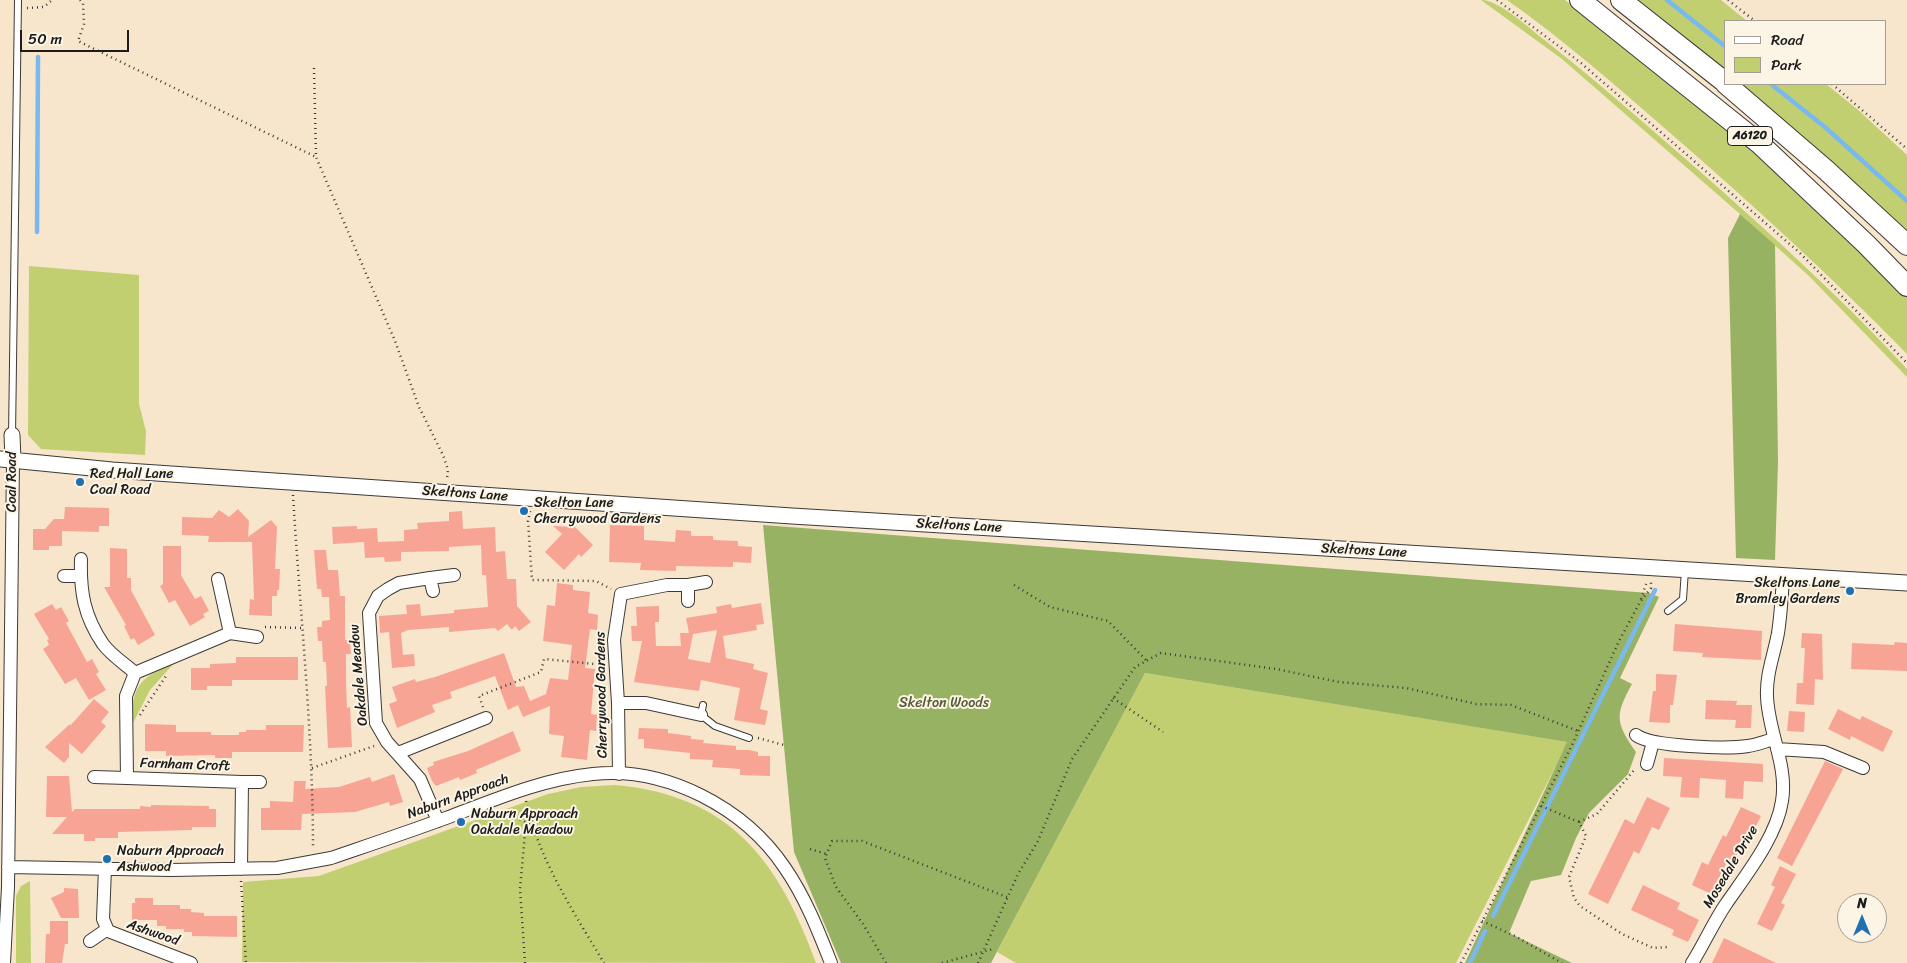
<!DOCTYPE html>
<html>
<head>
<meta charset="utf-8">
<style>
	body { margin:0 }
	#map { position:relative; width:1907px; height:963px; overflow:hidden; background:#f7e5cc; font-family:Sriracha,sans-serif }
	canvas { display:block }
	.legend { position:absolute; left:1724px; top:20px; width:162px; height:65px; box-sizing:border-box; background:#fcf5e5; border:1px solid #a29e95; margin:0; padding:6px 9px; list-style:none; font-size:15px; color:#1c1c1c }
	.legend li { display:flex; align-items:center; gap:10px; height:25px }
	.legend b { width:25px; border:1px solid #a29e95 }
	.north { position:absolute; left:1837px; top:893px; width:50px; height:50px; box-sizing:border-box; background:#fcf5e5; border:1px solid #a29e95; border-radius:50%; rotate:0deg; font-size:14px; font-weight:700; line-height:20px; text-align:center; color:#1c1c1c }
	.north::after { content:''; display:block; margin:auto; width:18px; height:22px; background:#1f6fb2; clip-path:polygon(50% 0,100% 100%,50% 72%,0 100%) }
	.scale { position:absolute; left:20px; top:30px; width:109px; height:22px; box-sizing:border-box; border:2px solid #1c1c1c; border-top:0; padding-left:6px; font-size:15px; line-height:18px; white-space:nowrap; color:#1c1c1c; -webkit-text-stroke:4px #fcf5e5; paint-order:stroke }
</style>
</head>
<body>
<div id="map">
<canvas width="1907" height="963"></canvas>
<ul class="legend">
<li><b style="height:6px;background:#fff"></b>Road</li>
<li><b style="height:14px;background:#c1cf71"></b>Park</li>
</ul>
<div class="north">N</div>
<div class="scale">50 m</div>
</div>
<script>
const g = document.querySelector('canvas').getContext('2d');
g.lineJoin = 'round';
function paint(path, color) { g.fillStyle = color; g.fill(path, 'evenodd'); }
function trace(path, color, width, dash) { g.strokeStyle = color; g.lineWidth = width; g.lineCap = dash ? 'butt' : 'round'; g.setLineDash(dash || []); g.stroke(path); }
function label(font, color, halo, rows, align = 'center') {
  g.font = font + ' Sriracha,sans-serif'; g.lineWidth = 4; g.setLineDash([]); g.textBaseline = 'middle'; g.strokeStyle = halo; g.fillStyle = color; for (const [text, x, y, turn = 0] of rows) {
    g.save(); g.translate(x, y); g.rotate((+turn || 0) * Math.PI / 180); g.textAlign = isNaN(turn) ? turn : align; if (halo) g.strokeText(text, 0, 0); g.fillText(text, 0, 0); g.restore();
  }
}
paint(new Path2D(`
	M1481 0C1500 0 1531 30 1547 42 1604 87 1658 135 1712 182 1779 242 1846 302 1907 369V377L1809 276 1740 214 1562 59Z
	M1507 0H1565L1678 89 1770 166 1907 295V354C1831 276 1751 203 1669 132 1616 86 1564 40 1507 0Z
	M1634 0H1721L1747 21H1726V73Z
	M1738 84H1826L1857 109 1907 155V235Z
	M29 266 139 275V404L146 431 145 455 41 449 28 435Z
	M176 661 150 690 132 725C131 684 141 678 176 661Z
	M1145 673 1568 742 1456 963H1016L997 952Z
	M615 785C730 795 779 861 816 963L242 962 243 882 319 876 548 794 581 787Z
	M30 881 31 963H16V896L21 886Z`), '#c1cf71');
paint(new Path2D(`
	M1740 214 1775 245 1778 462 1775 560 1736 558 1728 238Z
	M763 525 1649 593 1659 597 1620 678 1632 684C1615 715 1615 722 1636 752L1628 774 1589 813 1576 838 1561 875 1531 881 1509 933 1572 963H1465L1567 742 1145 673 991 963H841L794 852Z`), '#98b263');
trace(new Path2D(`
	M1667 0 1726 47
	M1771 84 1826 128 1907 201
	M37 232 38 57
	M1493 916 1655 590
	M1470 963 1485 931`), '#7ab9ed', 4.5);
paint(new Path2D(`
	M65 507 109 508V526H99V532L62 531V546H49V550H33V529H45L54 519H64Z
	M238 509 249 521 248 537 271 520 277 527 275 569H280L279 590H277V596H272V616L249 615 250 599 254 600 252 542H208L209 536 182 535V517L212 518 219 510 229 517Z
	M462 511 463 529 495 527 496 552 505 551 507 579H516L517 606 531 622 519 631 515 626 512 630 507 624 498 631 495 628 449 632V627L408 630 401 633 403 655 414 654 415 666 392 668 389 632 380 633 379 616 407 614 406 605 420 604 421 616 454 613V610L488 607 486 575H482L481 545 449 547V551L401 552V561L385 562 384 557 365 558 364 542 333 544 332 527 357 526V529L377 528 378 542 404 541V530L418 529 417 523 449 521V512Z
	M610 525 644 526V540L675 542 676 530 691 531V536H713V540L738 541V546L752 547 751 563 733 562V567L676 566V571L640 570 641 563 609 562Z
	M553 526 575 527 593 545 581 557 579 554 564 570 545 552 562 534Z
	M163 546H181V575L195 599 201 596 209 611 203 614 205 617 190 626 175 600 169 603 160 586 163 584Z
	M110 548 127 549V578H131V590L155 635 138 645 134 638 131 640 124 626 126 625 104 587H110Z
	M314 550H326L328 570H338L340 596H345V640H350L351 654H346V682L347 708 350 707 352 747 328 748 325 686H327L326 662H323L322 641H318L317 627H322V621L330 620 329 597H322L321 589H317Z
	M557 583 573 585V590L590 592 588 613 598 615 597 630 590 629 585 668 595 669 591 714 597 715 596 731 590 730 587 760 561 757 564 736 549 734 550 706 523 717 518 705 508 710 495 676 450 692 452 698 432 705 435 712 397 728 389 704 397 701 392 687 415 679 416 682 435 677 504 653 516 687 524 686 530 701 546 694 550 678 568 680 572 645 543 641 547 605 555 606Z
	M761 603 764 624 756 625 757 630 723 636 726 658 754 664 753 669 768 673 760 709 768 711 765 725 734 720 740 688 701 680 699 691 634 682 642 641H632L631 626H637L636 607 659 606V622H655L656 646H681L680 633H689L686 618 717 613 716 607 731 604 732 608ZM717 630 710 663 688 659 693 634Z
	M52 604 56 610 61 607 69 621 66 623 87 662 92 659 99 672 96 674 106 690 89 700 76 678 65 684 43 649 49 645 47 640 49 639 34 614Z
	M1675 624 1762 631 1761 660 1702 657 1703 653 1673 651Z
	M1802 633 1822 634 1823 680 1815 679 1814 705 1796 704 1797 683H1803L1805 648H1801Z
	M1895 642 1907 643V671L1851 669 1852 643 1894 645Z
	M236 657H298V680H232V686H207V690H191V668H210V664L236 663Z
	M1656 674 1677 675 1673 705H1670V723L1649 722 1653 691H1656Z
	M94 699 109 712 101 722 106 726 82 754 69 743V757L64 763 45 747 70 724V726Z
	M1706 700 1737 701 1736 705H1752L1751 728H1735L1736 720 1705 719Z
	M1838 709 1860 720 1862 716 1893 731 1883 752 1851 736 1850 740 1828 729Z
	M1789 711 1805 712 1804 732 1787 731Z
	M145 724 176 725V732H211V735H239V732H246V730H266V725H304L303 752H232V758H215V755L166 756V751H145Z
	M639 728 668 729V733L691 736V739L704 740 703 743 736 746V750H749L758 752V756H770V776L740 775V769L712 767 713 760 690 759V753L644 748V739H638Z
	M513 731 521 751 476 770 477 773 460 780 459 777 436 786 432 781 427 768 434 765 433 762 468 751Z
	M1664 758 1763 764V782L1744 781 1743 799 1725 798 1726 780 1700 778 1699 798 1680 797 1682 777 1663 776Z
	M1825 761 1843 769 1792 866 1777 858Z
	M394 774 403 802 390 806 389 802 355 812 302 814 301 830H261V808H270V801L293 802 294 781H306L305 789 339 787 370 777 372 782Z
	M47 776H69L72 812 75 809H140V806L151 807V805L209 806V809H216V827H192V830L118 832V838H95V841H84V834H52L67 817H46Z
	M1647 797 1670 808 1659 830 1652 827 1639 854 1634 851 1608 904 1588 894 1625 819 1634 824Z
	M1741 807 1761 816 1750 838 1746 837 1732 865 1727 862 1711 894 1692 885 1702 862 1708 865 1723 835 1726 837Z
	M1780 866 1796 874 1781 903 1785 905 1772 931 1757 924 1775 887 1771 885Z
	M1643 885 1680 903 1677 909 1699 920 1688 942 1672 935 1674 930 1631 910Z
	M64 888 78 889 79 918H61L51 898 64 892Z
	M135 898H153V905H180V909H191V912L204 913V916H237V937L192 936V932H184V929H166V926H157V920H132V903H135Z
	M50 921H68V944H65L62 963H45L46 934H50Z
	M1724 938 1776 963H1712Z`), '#f8a495');
const service = new Path2D(`
	M12 435 18 0
	M1668 611 1683 599 1685 570
	M703 705 701 715 715 726 749 738`);
const minor = new Path2D(`
	M81 559C80 592 84 616 103 644 111 655 125 664 135 673
	M64 576H81
	M430 578 399 583 388 589 378 596 369 613 376 723 387 742 420 779 438 821
	M218 579 230 633 135 673 126 696 127 778 242 782 241 869
	M433 591 430 578 454 575
	M688 601V585L706 582
	M230 633 257 637
	M618 703H646L701 715
	M1636 735C1651 747 1728 749 1748 746 1757 745 1766 741 1774 739
	M1777 749 1824 752 1863 768
	M398 753 486 718
	M1647 764 1653 742
	M619 774 618 703 614 640 621 594 667 585H688
	M94 777 127 778
	M242 782H260
	M8 867 171 870 277 868 331 858C369 845 408 832 446 818 494 800 542 779 593 774 666 766 745 808 785 868 805 897 818 930 831 963
	M105 868 103 919 108 931 191 963
	M90 941 106 930
	M4 963 8 887 13 460
	M1692 963C1704 944 1713 923 1726 904 1746 875 1777 836 1782 801 1788 765 1768 732 1767 696 1766 674 1774 655 1778 633 1781 614 1782 595 1783 576`);
const tertiary = new Path2D(`
	M12 435 13 460
	M0 459 112 470 792 516 1907 583`);
const trunk = new Path2D(`
	M1580 0 1760 144 1866 244 1907 286
	M1621 0 1726 83
	M1726 84 1826 170 1907 245`);
trace(service, '#3d3a36', 8);
trace(minor, '#3d3a36', 14);
trace(tertiary, '#3d3a36', 17);
trace(trunk, '#3d3a36', 22);
trace(new Path2D(`
	M80 0 83 3 84 24 78 41 316 157
	M1497 0 1581 63 1800 253 1907 363
	M1728 0 1755 21
	M27 8 44 7 52 0
	M314 68 316 157 395 341 419 407 443 455 448 470 447 479
	M1832 84 1907 149
	M293 495C300 613 313 731 313 849
	M530 511 528 521 532 580 596 581 611 589
	M1014 585 1050 607 1108 621 1147 661
	M1641 599 1647 581
	M265 627 301 628
	M1113 698 1163 732
	M483 707 479 696 541 672 544 659 604 665
	M140 715 166 676
	M758 738 784 745
	M312 768 374 746
	M526 801C539 860 573 911 604 963
	M1541 806 1579 822 1586 836 1569 877 1574 898 1580 906 1622 934 1653 948 1668 947
	M502 810 531 825
	M1579 822 1597 814 1635 769
	M810 849 827 854
	M241 881 246 963
	M1482 921 1515 936 1562 963
	M525 963 520 889 526 822 528 816
	M886 963 863 924 836 887 825 858 832 841H862L1007 897
	M942 963 993 949
	M978 963 1018 874 1038 841 1072 759 1135 667 1161 653 1276 669 1339 682 1406 688 1476 704 1511 705 1578 731
	M1461 963 1572 745 1619 641 1640 602 1651 588V582`), '#3d3a36', 2.5, [1, 4]);
trace(service, '#fff', 6);
trace(minor, '#fff', 12);
trace(tertiary, '#fff', 15);
trace(trunk, '#fff', 20);
for (const [x, y, r, color] of [
	[80,482,5,"#1f6fb2"],
	[524,511,5,"#1f6fb2"],
	[1850,591,5,"#1f6fb2"],
	[461,822,5,"#1f6fb2"],
	[107,859,5,"#1f6fb2"]
]) { const dot = new Path2D(); dot.arc(x, y, r, 0, 2 * Math.PI); g.fillStyle = color; g.fill(dot); trace(dot, '#fcf5e5', 2); }
for (const [x, y, w] of [
	[1750,136,45]
]) { const box = new Path2D(); box.roundRect(x - w / 2, y - 9.5, w, 19, 4); g.fillStyle = '#fcf5e5'; g.fill(box); trace(box, '#1c1c1c', 1); }
label('bold 12px', '#1c1c1c', null, [
	["A6120",1750,136]
]);
label('14px', '#1c1c1c', '#fcf5e5', [
	["Red Hall Lane",90,474],
	["Coal Road",90,490],
	["Skelton Lane",534,503],
	["Cherrywood Gardens",534,519],
	["Skeltons Lane",1840,583,"right"],
	["Bramley Gardens",1840,599,"right"],
	["Naburn Approach",471,814],
	["Oakdale Meadow",471,830],
	["Naburn Approach",117,851],
	["Ashwood",117,867]
], 'left');
label('14px', '#1c1c1c', '#fcf5e5', [
	["Coal Road",12,482,-90],
	["Skeltons Lane",465,494,4],
	["Skeltons Lane",959,526,3],
	["Skeltons Lane",1364,551,3],
	["Oakdale Meadow",359,675,-95],
	["Cherrywood Gardens",602,695,-91],
	["Farnham Croft",185,765,2],
	["Naburn Approach",458,797,-20],
	["Mosedale Drive",1731,867,-59],
	["Ashwood",153,933,19]
]);
label('14px', '#565b3a', '#fcf5e5', [
	["Skelton Woods",944,703]
]);
</script>
</body>
</html>
